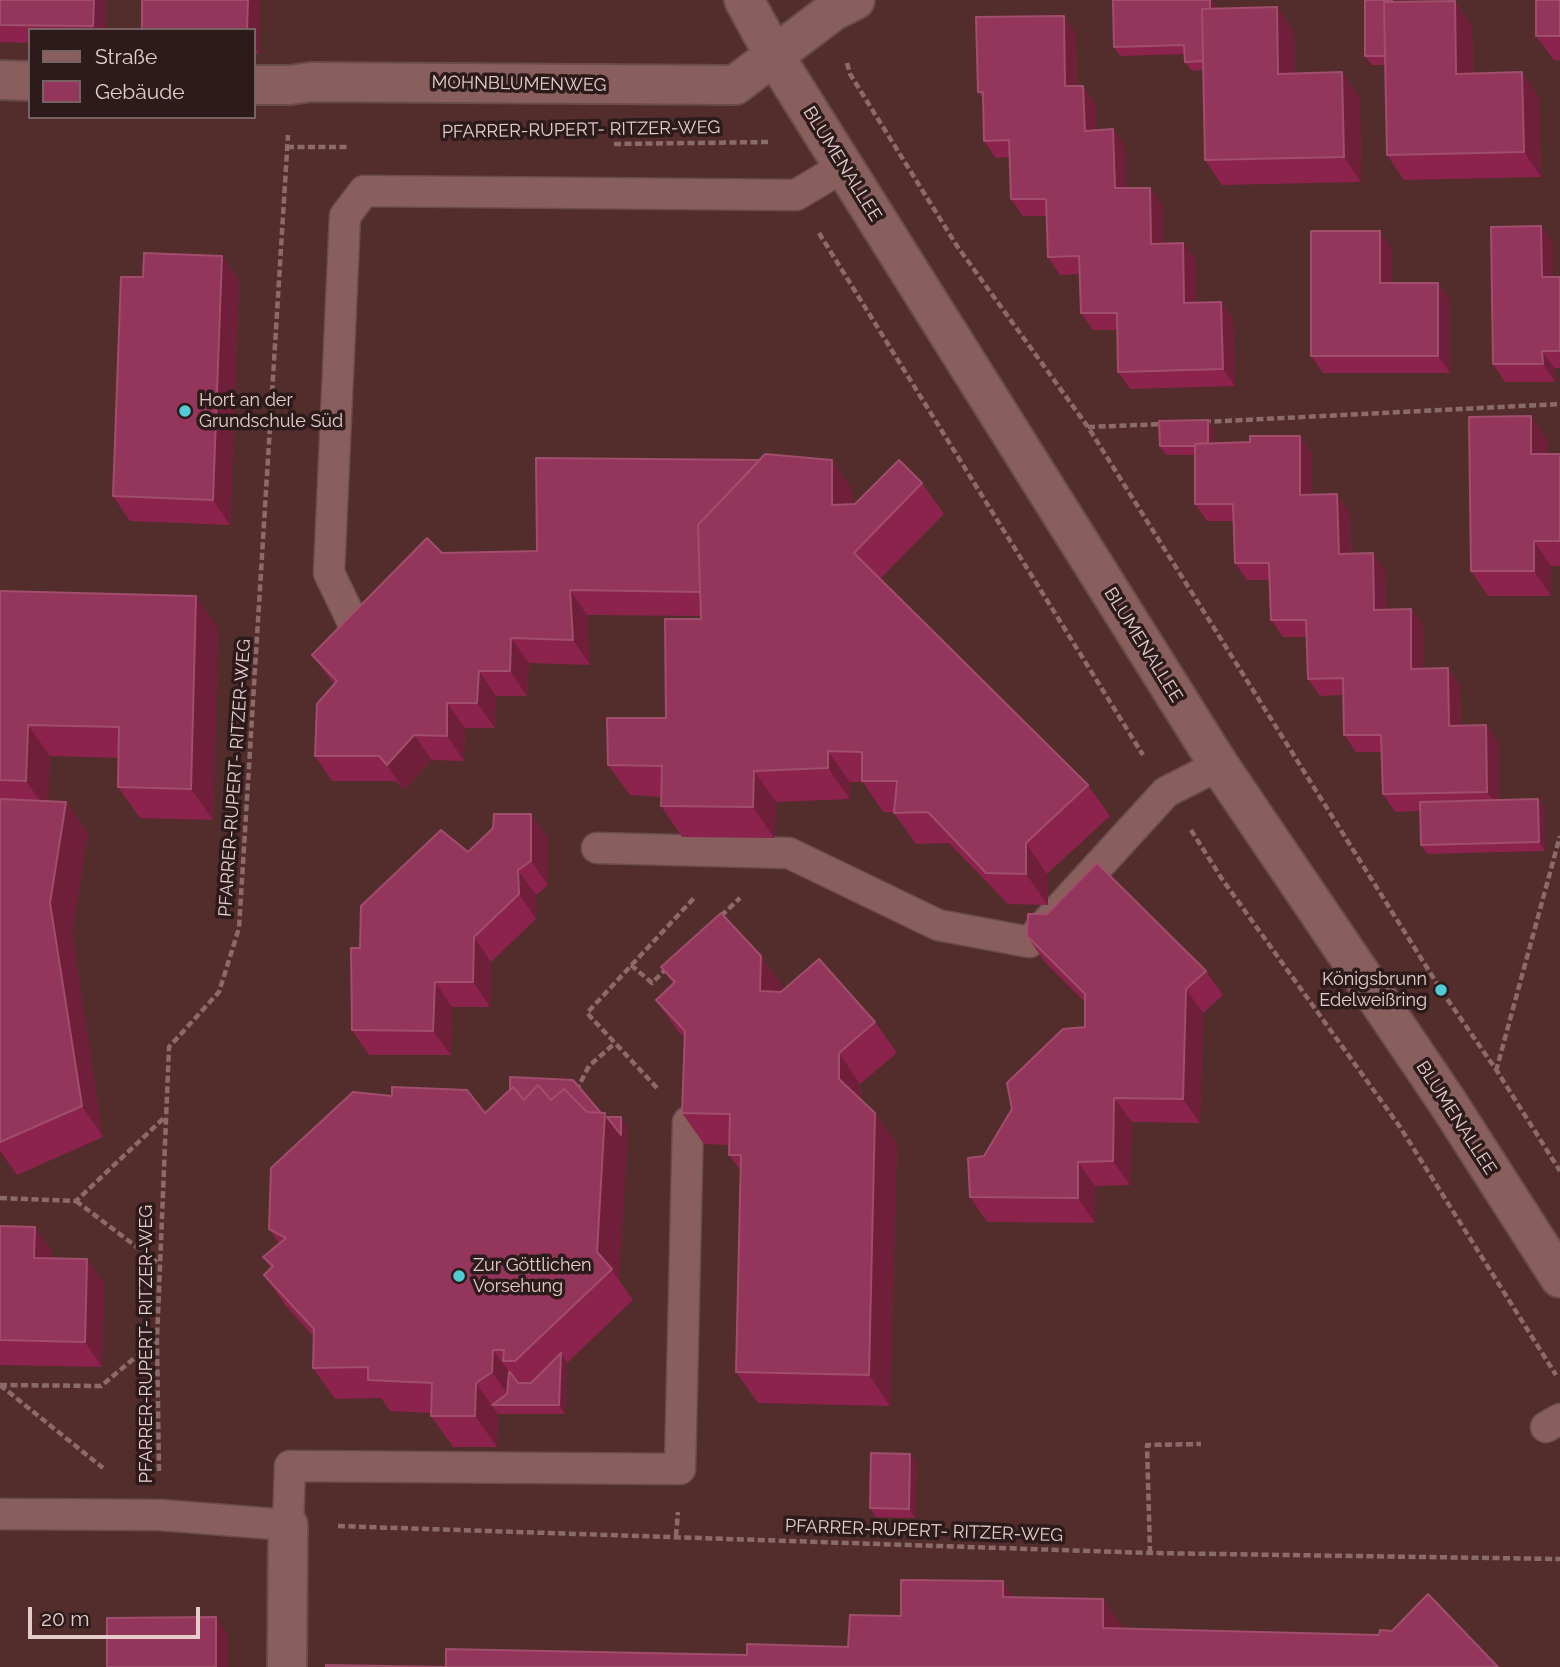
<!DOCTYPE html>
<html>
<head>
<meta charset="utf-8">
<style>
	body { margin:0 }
	#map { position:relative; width:1560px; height:1667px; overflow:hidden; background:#522d2c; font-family:Raleway,sans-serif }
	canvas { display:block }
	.legend { position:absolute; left:28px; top:28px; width:228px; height:91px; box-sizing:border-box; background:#2c1b1a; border:2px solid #766261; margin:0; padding:9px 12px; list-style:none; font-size:21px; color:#e5cdcb }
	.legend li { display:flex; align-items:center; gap:14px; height:35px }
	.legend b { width:35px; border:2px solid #766261 }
	.scale { position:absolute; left:28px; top:1607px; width:172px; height:32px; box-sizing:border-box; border:4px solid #e5cdcb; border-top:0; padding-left:9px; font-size:21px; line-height:24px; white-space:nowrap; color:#e5cdcb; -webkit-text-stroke:5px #2c1b1a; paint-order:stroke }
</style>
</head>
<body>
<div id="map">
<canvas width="1560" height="1667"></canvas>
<ul class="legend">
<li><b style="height:9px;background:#895f5d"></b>Straße</li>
<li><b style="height:19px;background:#94355b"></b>Gebäude</li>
</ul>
<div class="scale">20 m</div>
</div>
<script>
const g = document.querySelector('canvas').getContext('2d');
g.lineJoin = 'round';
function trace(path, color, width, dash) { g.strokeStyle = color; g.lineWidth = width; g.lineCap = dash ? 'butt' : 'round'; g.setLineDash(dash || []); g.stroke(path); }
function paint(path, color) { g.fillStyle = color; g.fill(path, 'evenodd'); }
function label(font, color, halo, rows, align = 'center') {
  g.font = font + ' Raleway,sans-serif'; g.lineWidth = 7; g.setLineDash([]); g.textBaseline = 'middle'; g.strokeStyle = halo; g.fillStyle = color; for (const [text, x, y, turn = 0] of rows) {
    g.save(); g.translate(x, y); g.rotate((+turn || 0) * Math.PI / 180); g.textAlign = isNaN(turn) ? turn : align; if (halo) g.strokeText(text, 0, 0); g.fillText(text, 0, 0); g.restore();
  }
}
const service = new Path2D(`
	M358 633 329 573 345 216 364 191 796 195 843 167
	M597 848 789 853 938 925 1029 942 1166 792 1219 765
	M1546 1427 1560 1419
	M0 1514 160 1515 288 1525 290 1466 680 1469 688 1122`);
const minor = new Path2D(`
	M0 80 30 81
	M254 85H290L311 82 735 85 833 11 855 0
	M287 1667 288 1525`);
const tertiary = new Path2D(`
	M744 0 775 57 1219 765 1446 1100 1560 1278`);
trace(service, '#6a4c4b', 33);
trace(minor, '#6a4c4b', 42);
trace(tertiary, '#6a4c4b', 42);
trace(new Path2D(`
	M847 63 850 74 957 246 1088 427 1441 990 1497 1071 1560 1171
	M614 144 769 142
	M287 147H350
	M819 233 1143 755
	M1204 422 1560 404
	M1088 427 1164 424
	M1191 830 1222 879 1400 1127 1556 1375
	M721 916 740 898
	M631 965 652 983 667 968
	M1496 1071 1560 836
	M657 1088 587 1013 694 898
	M576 1091 589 1066 615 1043
	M0 1198 76 1201 165 1117
	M76 1201 158 1263
	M0 1385 103 1468
	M0 1385 101 1386 156 1340
	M159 1471 157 1339 169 1047 219 992 239 928 288 135
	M338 1526 1150 1553 1560 1559
	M676 1536 678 1512
	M1150 1553 1147 1445 1201 1444`), '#8b6b6a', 4.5, [7, 3.5]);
trace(service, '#895f5d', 30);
trace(minor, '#895f5d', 38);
trace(tertiary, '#895f5d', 38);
paint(new Path2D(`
	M0 0H106V30H30V43L0 42Z
	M260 0 259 54H254V30Z
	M1560 0V60H1554L1536 36Z
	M1455 1 1472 26 1473 74 1539 97 1541 177 1404 180 1387 155 1385 65H1372L1365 56 1397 2Z
	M1216 5V9L1277 7 1294 32 1295 73 1360 97 1361 182 1222 185 1205 160 1203 70 1192 71 1185 62V54L1120 56 1114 47Z
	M1076 34 1077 86H1083L1095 103 1096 130 1125 146 1126 188H1150L1162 205 1163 244 1183 243 1196 260V303L1221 302 1233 319 1235 386 1130 389 1118 372 1117 330H1093L1081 313 1080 274 1060 275 1048 257 1047 216H1023L1011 199 1009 157 996 158 984 141 983 99 978 92Z
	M1553 243V277H1560V368H1554L1555 382H1505L1493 364Z
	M1392 249V283H1438L1450 300V373H1323L1311 356Z
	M222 256 239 280 230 525 130 521 113 496 143 277Z
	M1214 428V443L1250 442 1300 436 1312 453V495L1349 512 1351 553 1385 570 1386 610 1411 609 1423 626V669L1448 668 1460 686 1461 725H1486L1498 742 1499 800 1538 799 1545 808V851L1427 854 1421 845V811L1395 812 1383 794 1382 752H1356L1344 735 1343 695 1320 696 1308 679 1307 637H1283L1271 620 1270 580H1247L1235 563 1234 521H1207L1195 504V455H1166L1160 446Z
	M1548 441V454H1560V566H1551V596H1488L1471 571Z
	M922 483 944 514 880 579 1088 785 1110 816 1047 874 1048 905 1008 904 949 843 916 844 894 813V812H883L863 782H850V799L776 802 774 838 682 837 661 806V797L630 795 608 765 666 718 701 619V616L587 615 590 665 529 663 527 696H496L495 728H465L464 761 432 760 404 790 396 781H332L315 756 334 684 312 655 442 553 537 551 853 491V504Z
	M0 591 218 627 213 820 140 818 118 787 119 758 50 756 48 801 66 802 88 833 72 934 103 1137 17 1175 0 1151Z
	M531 814 548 839V885L536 895V919L491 962 490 1007H452L451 1055H369L352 1030 360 948 468 852Z
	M1027 936 1206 971 1223 995 1203 1013 1200 1123 1132 1122 1130 1185 1095 1186V1223L987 1222 970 1197 1085 1027V1002L1044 961Z
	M761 956 783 987 782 991 875 1022 897 1053 860 1084 861 1100 875 1113 897 1144 890 1406 758 1403 736 1372 741 1171 729 1155V1145L704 1144 682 1113 685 1038 678 1031 656 1000 673 984 661 967Z
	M485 1113H601L627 1126V1144L619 1280 633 1300 567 1363 565 1414H498L497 1447H453L431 1416V1413L390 1411 381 1398 335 1399 313 1368 314 1337 286 1306 264 1275 271 1268 263 1257 279 1243 269 1229Z
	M0 1225 52 1251V1259H87L104 1284 102 1367 0 1365Z
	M910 1454 917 1463 915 1518 876 1517 870 1508Z`), '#8b234d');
paint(new Path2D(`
	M94 0H106V30H96L93 26Z
	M248 0H260L259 54 254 46V30H247Z
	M1210 0H1212L1216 5V69L1210 60Z
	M1455 1 1472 26 1473 99 1456 74Z
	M1277 7 1294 32 1296 99 1278 74Z
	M1064 16 1076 34 1077 103 1065 86Z
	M1342 72 1360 97 1361 182 1344 157Z
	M1522 72 1539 97 1541 177 1524 152Z
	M1083 86 1095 103 1097 148 1085 131Z
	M1113 129 1125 146 1127 206 1115 188Z
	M1150 188 1162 205 1163 261 1151 244Z
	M1541 226 1553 243 1554 295 1542 277Z
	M1380 231 1392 249V300L1380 283Z
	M1183 243 1196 260V320L1184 303Z
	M222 256 239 280 230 525 213 500Z
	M1438 283 1450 300V373L1438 356Z
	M1221 302 1233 319 1235 386 1223 369Z
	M1542 351 1554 368 1555 382 1543 364Z
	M1531 416 1548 441 1549 479 1531 454Z
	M1208 420 1214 428 1215 454 1208 445Z
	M1300 436 1312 453V513L1300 495Z
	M832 460 853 491V536L832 505Z
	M1337 494 1349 512 1351 571 1339 554Z
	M1534 541 1551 566V596L1534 571Z
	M1373 553 1385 570 1386 627 1374 610Z
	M570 590 587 615 590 665 573 640Z
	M196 596 218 627 213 820 191 789Z
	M1411 609 1423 626V687L1411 669Z
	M511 638 529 663 527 696 510 671Z
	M1448 668 1460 686 1461 743 1449 726Z
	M479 671 496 696 495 728 477 703Z
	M447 703 465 728 464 761 447 736Z
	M28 725 50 756 48 812 26 781Z
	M1486 725 1498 742 1499 809 1487 792Z
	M414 735 432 760 404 790 387 765Z
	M828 751 850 782V799L828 768Z
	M754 771 776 802 774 838 753 807Z
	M1538 799 1545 808V851L1539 842Z
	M66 802 88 833 72 934 103 1137 82 1106 50 903Z
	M531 814 548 839V885L531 861Z
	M1026 843 1047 874 1048 905 1026 874Z
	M518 870 536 895V919L519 894Z
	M474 937 491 962 490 1007 473 982Z
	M761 956 783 987 781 1022 760 991Z
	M435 982 452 1007 451 1055 433 1031Z
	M1186 989 1203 1013 1200 1123 1183 1099Z
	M839 1053 860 1084 861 1110 839 1079Z
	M1114 1098 1132 1122 1130 1185 1113 1161Z
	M605 1113 621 1135V1117L627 1126V1144L619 1280 597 1252Z
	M875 1113 897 1144 890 1406 869 1375Z
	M1078 1162 1095 1186V1223L1078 1198Z
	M35 1227 52 1251V1283L34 1258Z
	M87 1259 104 1284 102 1367 85 1342Z
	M493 1350 515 1380 513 1402 492 1372Z
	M561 1353 567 1362 565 1414 559 1405Z
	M476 1383 498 1414 497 1447 475 1416Z
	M910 1454 917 1463 915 1518 909 1509Z
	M1003 1581 1024 1612 1003 1597Z
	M1103 1599 1125 1630 1103 1628Z
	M216 1617 228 1635V1667H216Z`), '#701f3a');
const building = new Path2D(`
	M0 0H94L93 26 0 25Z
	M142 0H248L247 30H142Z
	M1113 0H1210V9H1202L1203 61 1185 62 1184 45 1114 47Z
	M1365 0H1392V2H1384L1385 56H1365Z
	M1536 0H1560V36H1536Z
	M1455 1 1456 74 1522 72 1524 152 1387 155 1384 2Z
	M1277 7 1278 74 1342 72 1344 157 1205 160 1202 9Z
	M1064 16 1065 86H1083L1085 131 1113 129 1115 188H1150L1151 244 1183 243 1184 303 1221 302 1223 369 1118 372 1117 313H1081L1079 256 1048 257 1046 199H1011L1009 140 984 141 983 92H978L976 17Z
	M1541 226 1542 277H1560V351H1542L1543 364H1493L1491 227Z
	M1311 231H1380V283H1438V356H1311Z
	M144 253 222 256 213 500 113 496 121 277H143Z
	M1531 416V454H1560V541H1534V571H1471L1469 417Z
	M1208 420V443L1195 444V446H1160L1159 421Z
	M1250 436H1300V495L1337 494 1339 554 1373 553 1374 610 1411 609V669L1448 668 1449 726 1486 725 1487 792 1383 794 1381 735H1344L1343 678 1308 679 1306 620H1271L1269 563H1235L1233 504H1195V444L1250 442Z
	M765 454 832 460V505L855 504 899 460 922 483 854 553 1088 785 1026 843V874L986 873 928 812 894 813 897 781H862V752L828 751V768L754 771 753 807 661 806 662 766 608 765 607 718H666L665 619H701L698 525Z
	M536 458 760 460 698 525 700 592 570 590 573 640 511 638 510 671H479L477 703H447V736L414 735 387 765 379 756H315L317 704 337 681 312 655 427 538 442 553 537 551Z
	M0 591 196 596 191 789 118 787 119 727 28 725 26 781 0 780Z
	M0 799 66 802 50 903 82 1106 0 1142Z
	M1538 799 1539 842 1421 845 1420 802Z
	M494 814H531V861L518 870 519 894 474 937 473 982H435L433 1031 352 1030 351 948H360L361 906 441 830 468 852 493 828Z
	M1097 863 1206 971 1186 989 1183 1099 1114 1098 1113 1161 1078 1162V1198L970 1197 968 1158 984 1156 1012 1109 1007 1083 1063 1029 1085 1027V994L1027 936 1028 914H1047Z
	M721 913 761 956 760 991 781 992 819 959 875 1022 839 1053V1079L875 1113 869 1375 736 1372 741 1155H729L730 1114 682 1113 685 1031 656 1000 675 982 661 967Z
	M510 1077 573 1080 601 1113 587 1112 564 1089 551 1100 538 1085 524 1100 513 1087 510 1090Z
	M538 1085 551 1100 564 1089 587 1112 605 1113 597 1252 612 1269 515 1361H503L504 1350H493L492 1372 476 1383 475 1416H431L432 1383 368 1380V1367L313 1368 314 1329 264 1275 273 1266 263 1257 286 1238 269 1229 271 1168 353 1092 392 1096V1087L467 1090 485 1113 513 1087 524 1100Z
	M607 1117H621V1135Z
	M0 1226 35 1227 34 1258 87 1259 85 1342 0 1340Z
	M561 1353 559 1405H492L507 1394 509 1372H510L518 1383H531Z
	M871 1453 910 1454 909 1509 870 1508Z
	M901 1580 1003 1581V1597L1103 1599V1628L1379 1635 1380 1630 1392 1631 1428 1594 1498 1667H326V1665L446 1667V1649L747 1655V1644L848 1647 850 1615 901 1616Z
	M216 1617V1667H107V1618Z`);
paint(building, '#94355b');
trace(building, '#a14d6c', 2);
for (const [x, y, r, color] of [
	[185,411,7,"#51ccd5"],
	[1441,990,7,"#51ccd5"],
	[459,1276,7,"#51ccd5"]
]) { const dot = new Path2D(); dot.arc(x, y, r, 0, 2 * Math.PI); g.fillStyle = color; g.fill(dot); trace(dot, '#2c1b1a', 2.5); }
label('18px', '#e5cdcb', '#2c1b1a', [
	["MOHNBLUMENWEG",519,84,1],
	["PFARRER-RUPERT- RITZER-WEG",581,130,-1],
	["BLUMENALLEE",842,164,58],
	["BLUMENALLEE",1143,645,58],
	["PFARRER-RUPERT- RITZER-WEG",235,778,-86],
	["BLUMENALLEE",1456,1118,57],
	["PFARRER-RUPERT- RITZER-WEG",147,1344,-90],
	["PFARRER-RUPERT- RITZER-WEG",924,1531,2]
]);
label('18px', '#e5cdcb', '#2c1b1a', [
	["Hort an der",199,401],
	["Grundschule Süd",199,422],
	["Königsbrunn",1427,980,"right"],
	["Edelweißring",1427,1001,"right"],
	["Zur Göttlichen",473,1266],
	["Vorsehung",473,1287]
], 'left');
</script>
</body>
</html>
